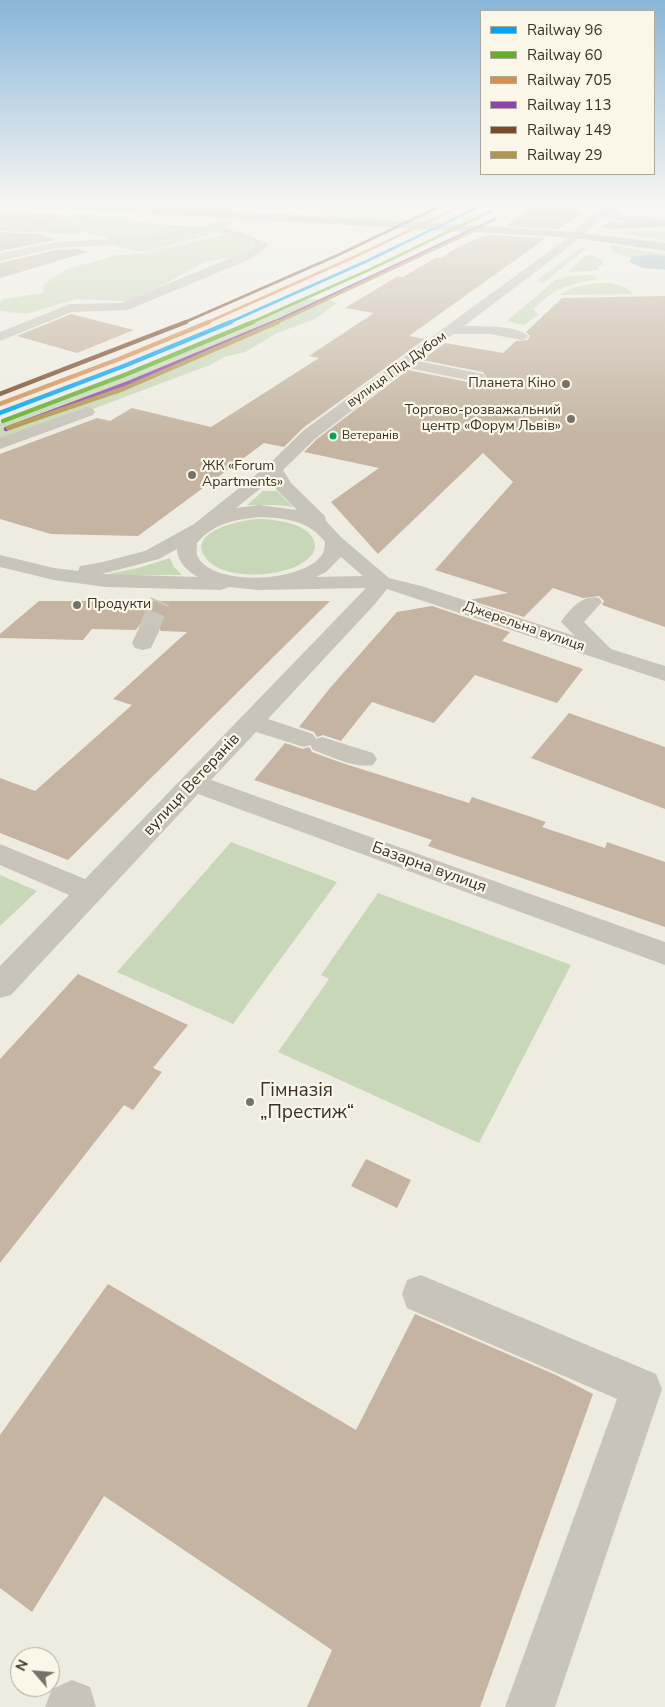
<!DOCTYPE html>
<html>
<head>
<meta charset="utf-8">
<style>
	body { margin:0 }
	#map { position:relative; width:665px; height:1707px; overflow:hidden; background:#eeece1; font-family:"Nunito Sans",sans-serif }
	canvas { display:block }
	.legend { position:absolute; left:480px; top:10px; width:175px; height:165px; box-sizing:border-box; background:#fbf7e8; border:1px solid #ada89b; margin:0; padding:6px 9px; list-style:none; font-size:15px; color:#393127 }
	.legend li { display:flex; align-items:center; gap:10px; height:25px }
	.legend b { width:25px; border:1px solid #ada89b }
	.north { position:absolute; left:10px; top:1647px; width:50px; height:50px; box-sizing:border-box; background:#fbf7e8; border:1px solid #ada89b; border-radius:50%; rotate:297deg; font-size:14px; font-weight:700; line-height:20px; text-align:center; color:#393127 }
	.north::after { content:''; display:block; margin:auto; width:18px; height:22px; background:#787268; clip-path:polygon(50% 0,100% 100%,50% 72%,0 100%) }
</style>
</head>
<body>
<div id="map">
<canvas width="665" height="1707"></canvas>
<ul class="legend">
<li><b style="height:6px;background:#03a4f4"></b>Railway 96</li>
<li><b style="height:6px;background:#65af2e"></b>Railway 60</li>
<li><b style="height:6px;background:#d78e51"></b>Railway 705</li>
<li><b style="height:6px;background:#8e44ad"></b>Railway 113</li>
<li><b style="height:6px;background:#7a4b2a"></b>Railway 149</li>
<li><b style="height:6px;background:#b0964d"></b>Railway 29</li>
</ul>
<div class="north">N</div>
</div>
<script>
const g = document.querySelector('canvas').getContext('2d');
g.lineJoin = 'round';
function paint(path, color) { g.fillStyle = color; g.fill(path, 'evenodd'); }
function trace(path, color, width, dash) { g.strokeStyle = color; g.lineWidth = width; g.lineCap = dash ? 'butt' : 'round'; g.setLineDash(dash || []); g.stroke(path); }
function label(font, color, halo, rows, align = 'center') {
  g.font = font + ' "Nunito Sans",sans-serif'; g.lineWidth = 4.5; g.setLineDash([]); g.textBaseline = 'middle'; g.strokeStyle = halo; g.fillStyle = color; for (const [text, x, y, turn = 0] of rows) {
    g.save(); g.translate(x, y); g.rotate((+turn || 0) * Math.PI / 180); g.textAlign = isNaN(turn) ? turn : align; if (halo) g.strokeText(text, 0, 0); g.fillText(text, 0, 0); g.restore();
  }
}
paint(new Path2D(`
	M64 203H90L528 228 527 230Z
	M274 203H430C386 220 318 209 271 206Z
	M77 215 176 226H199L208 230 209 235 145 252 131 250 116 246 109 238 78 230 31 232 0 231V220L33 222 36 224Z
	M626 231 665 232V241L620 233Z
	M226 234 252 242V247L233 257 204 262 165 284 126 301 76 299 26 314 0 311V304L3 299 43 293 44 284 67 269 118 255 144 253Z
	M611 245 665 254V256L643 255 631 258 613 253 610 247Z
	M582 247 586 249 543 283 537 280Z
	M587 255H594L602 260 603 264 598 268V270L573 272 568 271Z
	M592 275 598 279C572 283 552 289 534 309L538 315 524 325 507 321 555 280 569 276Z
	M608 282 625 287 634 294 559 295C573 285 592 284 608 282Z
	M303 299H328L337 303 315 319 277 333 245 352 224 357 210 365 56 423 0 441V423L171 358 287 308Z
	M263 491H277L293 507 278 505H247Z
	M257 519C274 519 314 523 315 546 315 556 303 563 295 567 272 577 221 580 205 557 187 531 242 520 257 519Z
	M170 558 174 567 182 575H103L138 568Z
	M231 842 337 882 233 1024 117 972Z
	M0 875 37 891 0 926Z
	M378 893 571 965 479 1143 278 1052 329 979 321 975Z`), '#c9d7b9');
paint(new Path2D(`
	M651 254 665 256V270L643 268 629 262 632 257Z`), '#9bb8c2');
paint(new Path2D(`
	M537 205 583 212 558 229 505 226Z
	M0 211 62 215 49 225 0 222Z
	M0 232 41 234 56 240 0 251Z
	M492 235 546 238 409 336 425 339 303 428 284 447 264 443 138 536 51 534 0 519V454L97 418 110 421 132 408 211 427 319 358 309 356 374 313 345 308 398 276 403 277 437 257 441 258 456 248 483 236Z
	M78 249 88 252 0 278V263L56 250Z
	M665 296V627L602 605 604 601 599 596 583 598 553 588 524 617 469 600 508 593 435 570 513 482 483 453 378 554 331 502 379 468 304 452 317 439 408 370 478 384 487 378 483 372 422 360 445 343 503 353 516 341 528 340 530 336 526 332 562 298Z
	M71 314 134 330 77 353 17 336Z
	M39 601H330L68 860 0 833V778L35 791 132 705 113 699 187 632 161 631 156 624 148 622 140 624 136 630 92 629 83 640 0 638V634Z
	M432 606 510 632 502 641 583 669 557 703 475 675 434 723 372 702 341 741 323 735 317 737 314 732 299 727 330 688 397 612Z
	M569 713 665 747V809L531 758Z
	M285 743 303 749 309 747 312 752 342 763 469 803 472 797 546 822 542 827 605 848 607 842 665 862V927L428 846 432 840 254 780Z
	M78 974 188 1025 153 1068 162 1072 133 1110 124 1105 0 1263V1059Z
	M366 1159 411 1180 397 1208 351 1186Z
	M108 1284 356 1430 415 1314 556 1375 593 1394 480 1707H307L332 1650 104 1496 32 1612 0 1588V1435Z`), '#c4b4a1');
trace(new Path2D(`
	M148 631 160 601`), '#cac7bc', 20, [20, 10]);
paint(new Path2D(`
	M611 203H623L615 210 622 215 665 220V226L619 221 608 215 588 229 574 243 464 326C478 326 519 325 528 336L526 339 521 340 490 334H453L418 361 483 374 486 377 483 380 478 382 408 368 316 438 283 470 291 483 325 516 326 521 342 538 389 578 421 586 575 636 561 622C570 609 583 594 599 598L602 602 584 622 611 649 665 666V681L387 589 375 604 268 719 313 734 316 739 322 737 373 753 377 759 373 765C354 769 331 756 313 750L310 745 304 747 256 732 211 780 665 942V965L198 794 11 995 0 998V966L69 895 0 865V844L85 879 366 588 258 590 229 587 221 590 106 587 54 580 0 567V555L54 568 78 571 80 566 103 562 145 551 194 524 268 465 304 430 566 239 580 225ZM271 480 277 490 297 510 259 505 236 508ZM259 517C284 518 309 520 325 542 325 546 324 550 323 553 307 583 210 588 197 555 196 551 197 546 197 543 214 523 234 520 259 517ZM177 549C177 561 188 572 198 577L102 574 159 559ZM341 557 363 576 316 577 326 572Z
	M227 219 233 222 223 227 238 231 267 243 269 245 261 252 248 260 128 310 72 312 0 341V332L70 304 121 303 240 254 255 246 231 236 210 231 147 243 56 248 0 261V253L56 242 147 237 208 225Z
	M0 224 78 228 84 231 78 234 0 230Z
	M87 407 93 409 95 412 93 415 0 449V438Z
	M148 624 156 626 159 631 151 648 143 650 135 648 132 643 140 626Z
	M421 1275 656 1374 662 1389 555 1707H505L617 1399 407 1308 402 1294 407 1280Z
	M72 1680 90 1687 96 1707H45L52 1689Z`), '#c8c4ba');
paint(new Path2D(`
	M8 203H71L576 232 665 243V251L576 238 13 206Z
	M665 221V227L609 229 603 226 609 223Z`), '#b6b2a9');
trace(new Path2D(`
	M228 323 367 261 487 203`), '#03a4f4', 3);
trace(new Path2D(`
	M0 413 124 366 231 322`), '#03a4f4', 4.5);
trace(new Path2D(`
	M250 323 371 269 491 211`), '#65af2e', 3);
trace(new Path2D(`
	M3 421 127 374 253 322`), '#65af2e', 4.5);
trace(new Path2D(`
	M206 323 352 258 467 203`), '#d78e51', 3);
trace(new Path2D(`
	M0 404 119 359 209 322`), '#d78e51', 4.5);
trace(new Path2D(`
	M272 323 495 219`), '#8e44ad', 3);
trace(new Path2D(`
	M6 429 131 382 275 322`), '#8e44ad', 4.5);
trace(new Path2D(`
	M183 323 338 255 447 203`), '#7a4b2a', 3);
trace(new Path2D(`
	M0 394 186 322`), '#7a4b2a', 4.5);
trace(new Path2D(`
	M276 323 482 227`), '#b0964d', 3);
trace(new Path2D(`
	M8 428 123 389 278 322`), '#b0964d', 4.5);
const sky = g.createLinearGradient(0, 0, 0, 442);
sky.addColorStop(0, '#89b6d9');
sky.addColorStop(0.46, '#f7f6f2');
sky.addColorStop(1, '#f7f6f200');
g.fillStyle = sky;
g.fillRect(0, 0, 665, 442);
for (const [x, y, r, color] of [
	[566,384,5,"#787268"],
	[571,419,5,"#787268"],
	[333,436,4.5,"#00a651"],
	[192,475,5,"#787268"],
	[77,605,5,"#787268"],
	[250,1102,5,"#787268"]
]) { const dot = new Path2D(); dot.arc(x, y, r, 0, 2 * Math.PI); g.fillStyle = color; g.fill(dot); trace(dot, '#fbf7e8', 2); }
label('12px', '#393127', '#fbf7e8', [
	["Ветеранів",342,436]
], 'left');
label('14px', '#393127', '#fbf7e8', [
	["вулиця Під Дубом",397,370,-36],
	["Джерельна вулиця",524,627,19]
]);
label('14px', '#393127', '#fbf7e8', [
	["Планета Кіно",556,384],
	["Торгово-розважальний",561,411],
	["центр «Форум Львів»",561,427],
	["ЖК «Forum",202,467,"left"],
	["Apartments»",202,483,"left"],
	["Продукти",87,605,"left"]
], 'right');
label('16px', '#393127', '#fbf7e8', [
	["вулиця Ветеранів",192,785,-47],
	["Базарна вулиця",429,868,20]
]);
label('19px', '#393127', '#fbf7e8', [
	["Гімназія",260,1091],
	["„Престиж“",260,1113]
], 'left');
</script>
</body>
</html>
